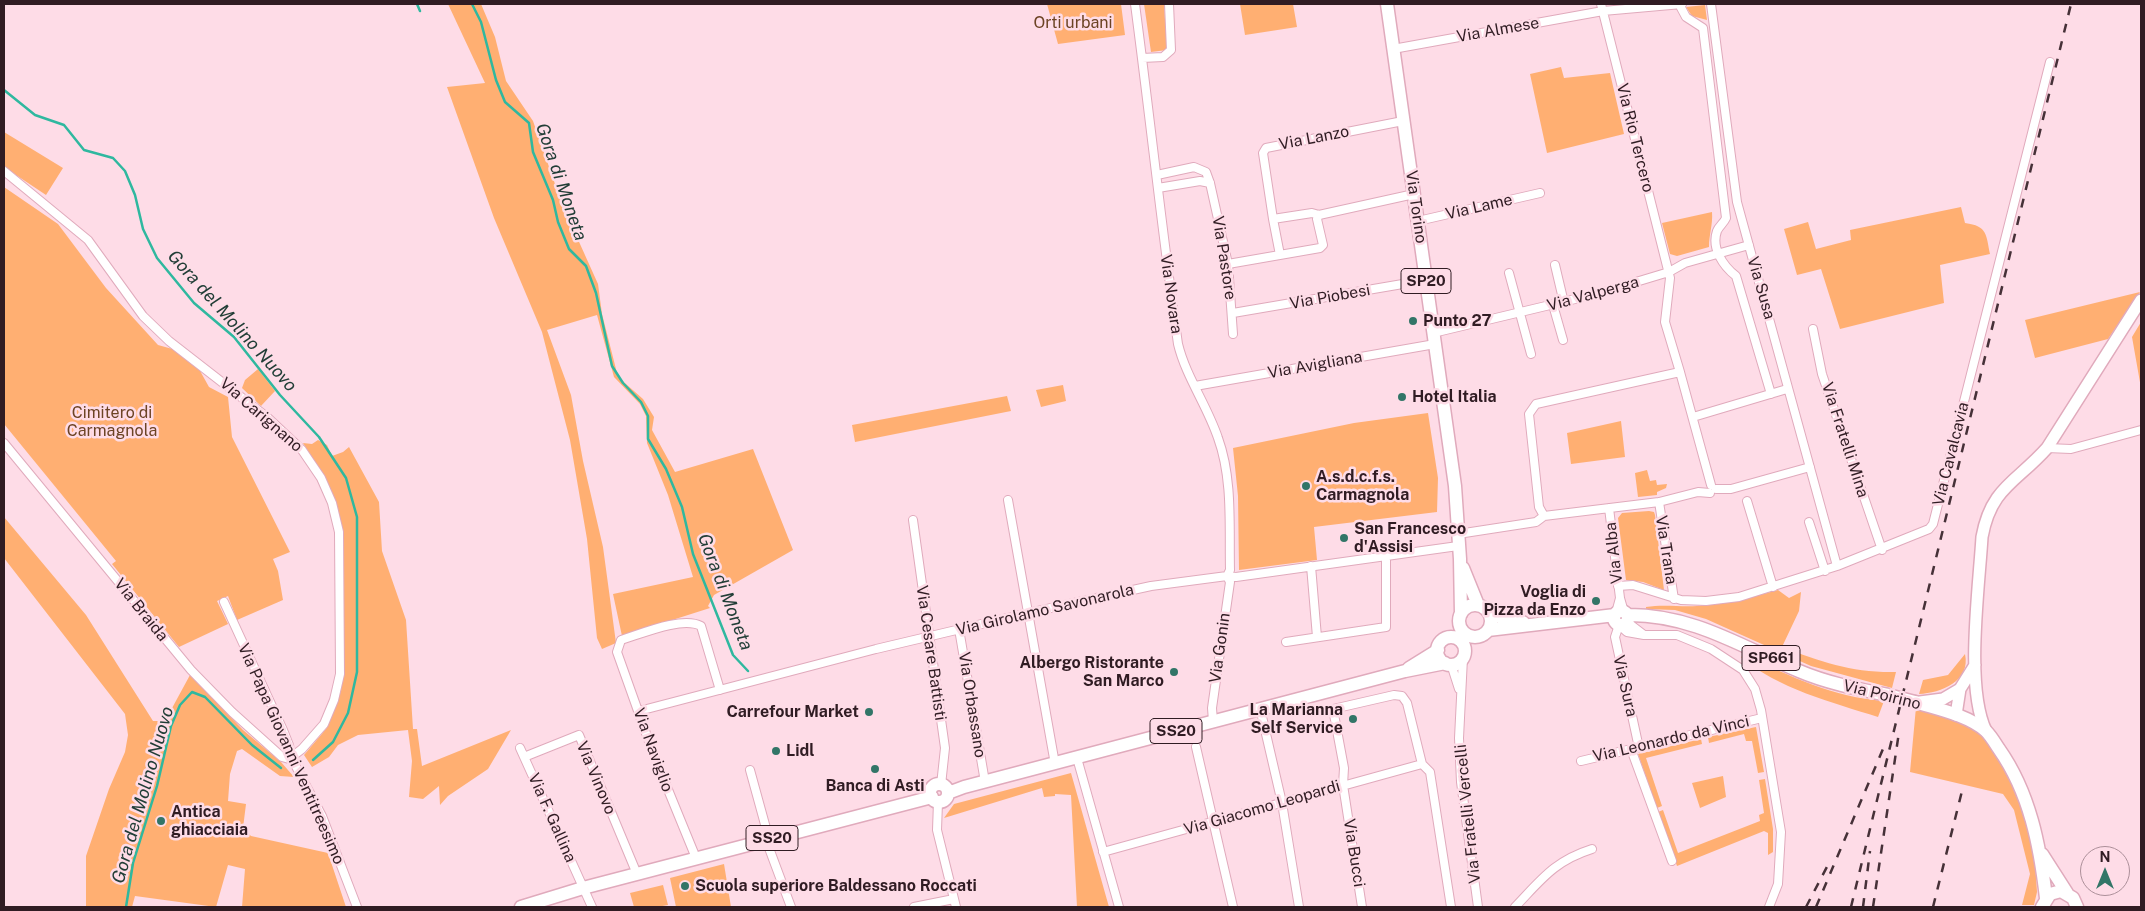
<!DOCTYPE html>
<html>
<head>
<meta charset="utf-8">
<style>
	body { margin:0 }
	#map { position:relative; width:2145px; height:911px; overflow:hidden; background:#fedce7; font-family:"Public Sans",sans-serif }
	canvas { display:block }
	.frame { position:absolute; inset:0; border:5px solid #301c23; pointer-events:none }
	.north { position:absolute; left:2080px; top:846px; width:50px; height:50px; box-sizing:border-box; background:#fedce7; border:1px solid #ac8f99; border-radius:50%; rotate:0deg; font-size:14px; font-weight:700; line-height:20px; text-align:center; color:#301c23 }
	.north::after { content:''; display:block; margin:auto; width:18px; height:22px; background:#327567; clip-path:polygon(50% 0,100% 100%,50% 72%,0 100%) }
</style>
</head>
<body>
<div id="map">
<canvas width="2145" height="911"></canvas>
<div class="frame"></div>
<div class="north">N</div>
</div>
<script>
const g = document.querySelector('canvas').getContext('2d');
g.lineJoin = 'round';
function paint(path, color) { g.fillStyle = color; g.fill(path, 'evenodd'); }
function trace(path, color, width, dash) { g.strokeStyle = color; g.lineWidth = width; g.lineCap = dash ? 'butt' : 'round'; g.setLineDash(dash || []); g.stroke(path); }
function label(font, color, halo, rows, align = 'center') {
  g.font = font + ' "Public Sans",sans-serif'; g.lineWidth = 5; g.setLineDash([]); g.textBaseline = 'middle'; g.strokeStyle = halo; g.fillStyle = color; for (const [text, x, y, turn = 0] of rows) {
    g.save(); g.translate(x, y); g.rotate((+turn || 0) * Math.PI / 180); g.textAlign = isNaN(turn) ? turn : align; if (halo) g.strokeText(text, 0, 0); g.fillText(text, 0, 0); g.restore();
  }
}
paint(new Path2D(`
	M448 4H481L495 37 506 81 533 121 562 204 598 284 602 314 618 377 643 399 654 417 652 430 675 472 753 449 793 550 714 595 708 606 710 608 622 636 613 594 693 577 668 495 647 443 646 416 640 404 614 377 597 315 547 330 571 395 583 461 603 547 616 643 602 649 597 638 587 539 570 440 551 367 542 332 494 218 447 87 485 83Z
	M1047 4H1121L1125 35 1058 44Z
	M1144 4H1164L1167 50 1151 52Z
	M1240 4H1293L1297 27 1245 35Z
	M1705 5 1707 20 1692 16 1686 7Z
	M1561 67 1564 78 1610 73 1624 134 1547 153 1530 74Z
	M4 132 63 168 46 195 4 167Z
	M4 187 58 224 106 288 158 345 176 350 199 369 209 387 228 397 232 437 290 552 273 559 278 571 283 600 237 620 228 596 217 601 228 624 179 647 112 564 116 561 4 424Z
	M1961 207 1965 223C1988 226 1986 235 1990 254L1940 265 1944 303 1840 329 1821 269 1797 275 1784 229 1808 222 1816 249 1851 240 1850 230Z
	M1712 212C1713 225 1709 234 1709 247L1677 256 1670 254 1662 223Z
	M2140 292 2108 339 2035 358 2025 320Z
	M2141 322V388L2132 337Z
	M258 369 275 391 261 406 242 388 245 380Z
	M1063 385 1066 401 1041 407 1036 390Z
	M1007 396 1011 411 855 442 852 425Z
	M1428 413 1438 478 1437 512 1314 527 1317 560 1239 570 1238 496 1233 448 1354 423Z
	M1621 421 1625 457 1571 464 1567 433Z
	M318 440 327 445 332 456 343 452 349 447 379 502 382 551 406 620 413 729H417L422 766 511 730 488 769 448 796 440 805 439 786 423 799 409 797 412 761 408 730 358 735 338 745 329 757 312 767 304 755 326 729 341 691 344 647 342 525 325 478 303 443 312 444Z
	M1647 470 1650 481 1656 480 1657 485 1667 484 1666 488 1657 492V495L1638 497 1635 473Z
	M1649 511 1654 512 1655 515 1664 590 1643 582 1626 580 1618 518 1622 513Z
	M4 517 86 615 153 721H165L190 675 243 730 281 762 294 777 280 776 242 749 237 751 230 774 228 801 246 804 243 828 251 836 328 853 346 907H242L245 869 228 865 216 907 135 896 132 907H86V856L109 789 125 752 128 735 125 714 4 558Z
	M1778 590 1789 598 1801 592 1799 611 1782 647C1822 662 1853 673 1896 672L1892 688 1811 666 1706 619 1675 610 1646 609V607C1663 604 1679 607 1697 606 1725 605 1751 597 1778 590Z
	M1965 654C1971 681 1941 693 1919 694L1923 680 1948 675Z
	M1746 655C1791 677 1833 697 1884 701L1878 717C1834 703 1776 688 1741 657Z
	M1916 707 1948 716 1978 731 2011 768 2034 846 2037 892 2034 905H2022L2030 874 2014 810 2003 794 1910 772Z
	M1756 727 1764 772 1758 773 1752 741H1746L1744 734 1709 743 1708 737Z
	M1701 739 1702 744 1646 758 1662 806 1657 808 1638 754Z
	M1071 773 1109 907H1077L1071 795 1055 794V796L1044 797 1042 788 944 818 954 804Z
	M1723 776 1726 797 1700 808 1692 783Z
	M1765 779 1773 829V852L1768 855V833L1764 831 1677 866 1658 812 1663 810 1678 853 1760 821 1759 815 1764 813 1759 780Z
	M724 864 731 907H676L670 878Z
	M663 885 668 905 657 907H634L630 893Z`), '#ffaf72');
trace(new Path2D(`
	M417 4 420 11
	M472 4 481 22 496 80 505 102 529 123 533 152 553 200 558 222 569 249 586 266 596 293 612 366 623 383 641 402 648 416V439L666 469 682 507 693 554 733 655 748 671
	M4 90 35 115 64 125 84 150 113 158 125 171 135 195 143 229 157 258 194 303 234 337 280 395 319 437 346 478 357 517V672L348 713 333 742 313 760
	M126 907 133 863 157 786 171 726 180 705 192 692 205 697 252 745 281 768`), '#2fb89f', 2.5);
const street = new Path2D(`
	M1135 4C1150 117 1162 231 1178 344 1186 377 1207 405 1218 438 1233 479 1229 527 1230 570L1227 576 1230 582 1212 708 1213 721
	M1601 4 1670 278 1665 322 1680 372
	M1679 4 1686 17 1703 28 1726 218C1724 223 1719 226 1717 231 1711 248 1723 266 1736 276L1771 394
	M1711 4 1737 202 1837 566
	M1393 49 1603 11 1682 4
	M1142 58 1163 57 1171 50 1169 4
	M4 171 88 240 143 316 169 341 268 418 302 450 321 478 332 503 339 532 340 674 334 700 324 724 302 749 289 759 282 757 232 712 191 670 4 443
	M1157 175 1194 167 1206 172 1210 183 1228 264 1233 334
	M1158 188 1200 181 1210 183
	M1273 219 1263 153 1266 148 1403 121
	M1418 221 1540 193
	M1280 255 1273 219 1312 213 1319 215 1414 194
	M1228 264 1320 248 1323 245 1317 219 1319 215
	M1555 265 1564 303
	M1509 273 1531 354
	M1553 305 1563 340
	M1233 313 1426 280
	M1813 329 1822 374 1882 550
	M1433 333 1596 294 1669 272 1685 263 1749 245
	M1195 386 1435 344
	M1693 417 1787 389
	M2047 448 2071 449 2141 430
	M1716 489H1731L1810 467
	M1710 493 1698 492 1659 502 1544 516 1539 507 1529 414 1536 404 1680 372 1711 485
	M1008 500 1055 764
	M1747 501 1773 587
	M1659 502 1674 599
	M1609 508 1620 598
	M913 520 945 748 941 785
	M1809 522 1825 571
	M1458 534 1536 522 1544 516
	M1311 566 1317 637
	M1618 586 1633 585 1681 600 1706 601 1739 597 1837 566 1929 529 1933 524 2050 62
	M224 602 283 730 289 745 291 757 322 816 357 907
	M1616 613 1620 598 1624 612
	M1627 622 1644 635 1627 632 1619 625 1615 637 1639 748
	M959 629 985 782
	M1644 635H1677L1711 649 1743 670 1755 689 1761 710 1781 832 1778 884 1769 907
	M1286 642 1386 627V556
	M1463 658 1459 738 1461 782 1478 907
	M1451 664 1459 689
	M1260 708 1282 803 1299 907
	M639 711 876 649 1028 613 1151 586 1227 576 1236 577 1458 546
	M1196 747 1233 907
	M520 748 592 907
	M1631 749 1672 861
	M524 757 579 735 637 874
	M1077 758 1119 907
	M1581 761 1762 718
	M750 770 769 839
	M938 802 937 830 956 907
	M766 840 791 907
	M1103 852 1422 764
	M696 858 653 753 617 652 621 640C641 634 682 616 701 626L720 690
	M914 907 954 899
	M1362 907 1343 785 1344 768 1333 709 1394 695 1402 696 1407 703 1422 764 1430 772 1451 907
	M1515 907C1541 880 1554 861 1592 849`);
const secondary = new Path2D(`
	M1920 702 1943 699 1960 689
	M1956 715 1960 689 1975 665
	M1986 731C1965 687 1979 588 1982 537 1991 487 2017 482 2047 448L2141 300`);
const primary = new Path2D(`
	M1387 4 1455 486 1460 559 1461 614
	M1463 568 1478 605
	M1459 621a16 16 0 1 1 32 0a16 16 0 1 1-32 0Z
	M1614 618a7 7 0 1 1 14 0a7 7 0 1 1-14 0Z
	M1490 615 1523 622
	M1627 615C1692 614 1742 647 1799 671 1827 683 1858 689 1888 695
	M1488 630 1615 615
	M1437 651a14 14 0 1 1 28 0a14 14 0 1 1-28 0Z
	M1409 668 1438 650
	M1915 702C1937 709 1968 715 1986 731 1991 736 1995 743 1999 749 2030 793 2040 846 2046 898
	M930 793a9 9 0 1 1 18 0a9 9 0 1 1-18 0Z
	M948 793 964 787 1405 671 1445 663
	M2042 854 2067 893
	M521 907 583 888 932 797
	M2042 907 2050 894 2061 891 2073 898 2077 907`);
trace(street, '#e0aabc', 10);
trace(secondary, '#e0aabc', 14);
trace(primary, '#e0aabc', 15);
trace(street, '#fff', 8);
trace(secondary, '#fff', 11);
trace(primary, '#fff', 12);
trace(new Path2D(`
	M1806 907 1830 861
	M1816 907 1883 749
	M1851 907 2071 4
	M1863 907 1870 851
	M1873 907 1899 732
	M1933 907 1962 791`), '#463138', 2.5, [9, 9]);
const primaryBridge = new Path2D(`
	M1888 695 1915 702`);
trace(primaryBridge, '#e0aabc', 15, []);
trace(primaryBridge, '#fff', 12);
for (const [x, y, r, color] of [
	[1413,321,5,"#327567"],
	[1402,397,5,"#327567"],
	[1306,486,5,"#327567"],
	[1344,538,5,"#327567"],
	[1596,601,5,"#327567"],
	[1174,672,5,"#327567"],
	[869,712,5,"#327567"],
	[1353,719,5,"#327567"],
	[776,751,5,"#327567"],
	[875,769,5,"#327567"],
	[161,821,5,"#327567"],
	[685,886,5,"#327567"]
]) { const dot = new Path2D(); dot.arc(x, y, r, 0, 2 * Math.PI); g.fillStyle = color; g.fill(dot); trace(dot, '#fedce7', 2); }
for (const [x, y, w] of [
	[1426,281,50],
	[1771,658,58],
	[1176,731,52],
	[772,838,52]
]) { const box = new Path2D(); box.roundRect(x - w / 2, y - 12.5, w, 25, 4); g.fillStyle = '#fedce7'; g.fill(box); trace(box, '#301c23', 1); }
label('bold 15px', '#301c23', null, [
	["SP20",1426,281],
	["SP661",1771,658],
	["SS20",1176,731],
	["SS20",772,838]
]);
label('16px', '#6c4324', '#fedce7', [
	["Orti urbani",1073,23],
	["Cimitero di",112,413],
	["Carmagnola",112,431]
]);
label('16px', '#301c23', '#fedce7', [
	["Via Almese",1498,30,-10],
	["Via Lanzo",1314,138,-11],
	["Via Rio Tercero",1635,138,76],
	["Via Torino",1416,207,82],
	["Via Lame",1479,207,-13],
	["Via Pastore",1224,258,81],
	["Via Susa",1761,288,74],
	["Via Novara",1171,294,82],
	["Via Valperga",1593,294,-15],
	["Via Piobesi",1330,297,-10],
	["Via Avigliana",1315,365,-10],
	["Via Carignano",261,415,41],
	["Via Fratelli Mina",1845,440,72],
	["Via Cavalcavia",1951,454,-76],
	["Via Trana",1666,550,81],
	["Via Alba",1614,553,-96],
	["Via Braida",141,610,51],
	["Via Girolamo Savonarola",1045,610,-13],
	["Via Gonin",1220,648,-82],
	["Via Cesare Battisti",931,653,82],
	["Via Sura",1625,686,77],
	["Via Poirino",1882,695,14],
	["Via Orbassano",972,705,81],
	["Via Leonardo da Vinci",1671,739,-13],
	["Via Naviglio",653,750,70],
	["Via Papa Giovanni Ventitreesimo",291,754,66],
	["Via Vinovo",596,778,67],
	["Via Giacomo Leopardi",1262,808,-16],
	["Via Fratelli Vercelli",1468,814,-96],
	["Via F. Gallina",552,818,66],
	["Via Bucci",1354,853,81]
]);
label('bold 16px', '#301c23', '#fedce7', [
	["Punto 27",1423,321],
	["Hotel Italia",1412,397],
	["A.s.d.c.f.s.",1316,477],
	["Carmagnola",1316,495],
	["San Francesco",1354,529],
	["d'Assisi",1354,547],
	["Voglia di",1586,592,"right"],
	["Pizza da Enzo",1586,610,"right"],
	["Albergo Ristorante",1164,663,"right"],
	["San Marco",1164,681,"right"],
	["La Marianna",1343,710,"right"],
	["Self Service",1343,728,"right"],
	["Carrefour Market",859,712,"right"],
	["Lidl",786,751],
	["Banca di Asti",875,786,"center"],
	["Antica",171,812],
	["ghiacciaia",171,830],
	["Scuola superiore Baldessano Roccati",695,886]
], 'left');
label('italic 18px', '#223e37', '#fedce7', [
	["Gora di Moneta",561,182,71],
	["Gora del Molino Nuovo",232,321,48],
	["Gora di Moneta",725,592,69],
	["Gora del Molino Nuovo",143,795,-74]
]);
</script>
</body>
</html>
